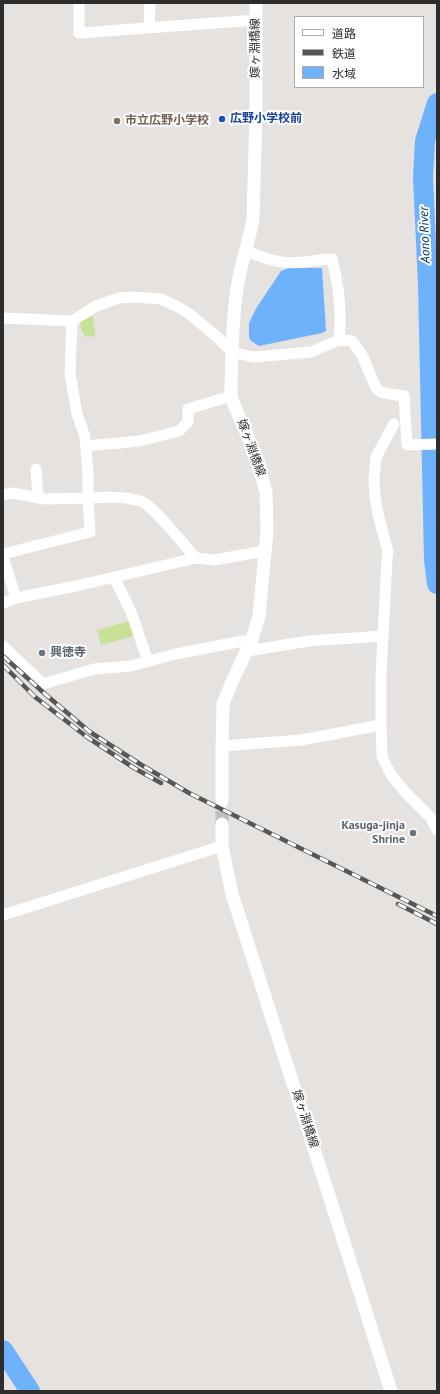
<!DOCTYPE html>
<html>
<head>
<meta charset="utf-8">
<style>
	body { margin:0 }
	#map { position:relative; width:440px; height:1394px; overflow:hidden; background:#e5e2e0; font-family:"PT Sans","Noto Sans JP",sans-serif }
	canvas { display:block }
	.frame { position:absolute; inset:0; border:4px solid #2e2d2c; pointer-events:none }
	.legend { position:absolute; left:294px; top:16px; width:130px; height:72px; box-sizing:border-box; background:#fff; border:1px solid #ababab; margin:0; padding:5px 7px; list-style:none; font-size:12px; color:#2e2d2c }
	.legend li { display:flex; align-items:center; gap:8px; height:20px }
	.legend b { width:20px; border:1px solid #ababab }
</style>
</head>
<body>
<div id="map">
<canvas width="440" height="1394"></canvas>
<div class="frame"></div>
<ul class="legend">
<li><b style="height:5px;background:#fff"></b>道路</li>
<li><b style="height:5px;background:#585755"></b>鉄道</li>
<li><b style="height:11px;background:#6fb2fc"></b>水域</li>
</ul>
</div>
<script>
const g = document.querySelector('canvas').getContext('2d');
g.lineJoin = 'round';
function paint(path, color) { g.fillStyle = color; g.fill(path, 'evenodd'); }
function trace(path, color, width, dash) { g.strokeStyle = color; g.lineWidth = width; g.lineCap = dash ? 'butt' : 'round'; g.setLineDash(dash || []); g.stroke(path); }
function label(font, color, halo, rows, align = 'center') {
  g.font = font + ' "PT Sans","Noto Sans JP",sans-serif'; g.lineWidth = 4; g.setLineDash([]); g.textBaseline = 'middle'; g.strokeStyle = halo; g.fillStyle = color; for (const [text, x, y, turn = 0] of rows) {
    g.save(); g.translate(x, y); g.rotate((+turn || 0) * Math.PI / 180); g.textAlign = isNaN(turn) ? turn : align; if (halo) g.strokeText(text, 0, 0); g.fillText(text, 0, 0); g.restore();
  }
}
paint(new Path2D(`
	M93 316 95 336 86 337C82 333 79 326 81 320Z
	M132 620 137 635 101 645 97 630Z`), '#c7e196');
paint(new Path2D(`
	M289 268H322L326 331 322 333 259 346 251 341 249 337V323L257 307 281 271Z`), '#6fb2fc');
trace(new Path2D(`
	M437 103 425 141 423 177 428 285 434 560 437 584
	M3 1350 30 1391`), '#6fb2fc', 20);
trace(new Path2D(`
	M222 824V802`), '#c0bebc', 13, [13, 6]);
trace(new Path2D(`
	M79 3V33L256 20
	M149 28 150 3
	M246 251C267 259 282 265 304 262 314 261 322 259 332 259 339 286 342 313 339 340
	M3 318 72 321 70 373 77 414 85 437 88 473V498L45 499 13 493 3 495
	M72 321 96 306 119 298 134 297 161 299 176 306 188 313 215 335 232 352 253 357 311 352 339 340 352 341 362 355 376 388 383 393 404 396 407 445 437 444
	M86 446 140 441 179 431 188 422V409L231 396
	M36 469 38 498
	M3 554 90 532 88 498C106 497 123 496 140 501 154 505 184 546 196 558L214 560 265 551
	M3 557 16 598
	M114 577 131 612 148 661
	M3 603 16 598 76 586 196 558
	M383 636 387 559 388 552 378 514 375 496 374 479 376 457 394 424
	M3 646 43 684 94 669 131 666 176 654 243 641H251
	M381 725 382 757 392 776 406 793 431 818 437 830
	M222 746 301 740 381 725V676L383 636 309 641 247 651
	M3 915 222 846`), '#fff', 11);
trace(new Path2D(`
	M222 802V746L223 704 231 684 252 639 259 616 267 531 266 492 257 458 235 407 231 396V385C232 353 232 320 237 289 240 265 249 243 253 219L256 114V3
	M222 824V846L232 894 343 1239 391 1391`), '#fff', 13);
const rail = new Path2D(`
	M3 656 45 694 90 732 140 764 189 793 437 916
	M3 665 35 697 87 737 134 768 161 783
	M398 904 437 924`);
trace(rail, '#585755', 4.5);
trace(rail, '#fff', 3, [9]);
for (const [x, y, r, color] of [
	[222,119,4,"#1a4fb4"],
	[117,121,4,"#8d6e63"],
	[42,653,4,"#6b7280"],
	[413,833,4,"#6b7280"]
]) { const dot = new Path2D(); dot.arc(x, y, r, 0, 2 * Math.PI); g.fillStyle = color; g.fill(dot); trace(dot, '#fff', 1.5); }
label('12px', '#2e2d2c', '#fff', [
	["嫁ヶ淵橋線",256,48,-90],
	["嫁ヶ淵橋線",251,448,70],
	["嫁ヶ淵橋線",305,1119,72]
]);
label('bold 12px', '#164399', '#fff', [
	["広野小学校前",230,119]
], 'left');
label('bold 12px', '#785e54', '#fff', [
	["市立広野小学校",125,121]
], 'left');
label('bold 12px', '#5b616d', '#fff', [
	["興徳寺",50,653],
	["Kasuga-jinja",405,826,"right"],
	["Shrine",405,840,"right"]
], 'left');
label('italic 13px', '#053765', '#fff', [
	["Aono River",425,235,-92]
]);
</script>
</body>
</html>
